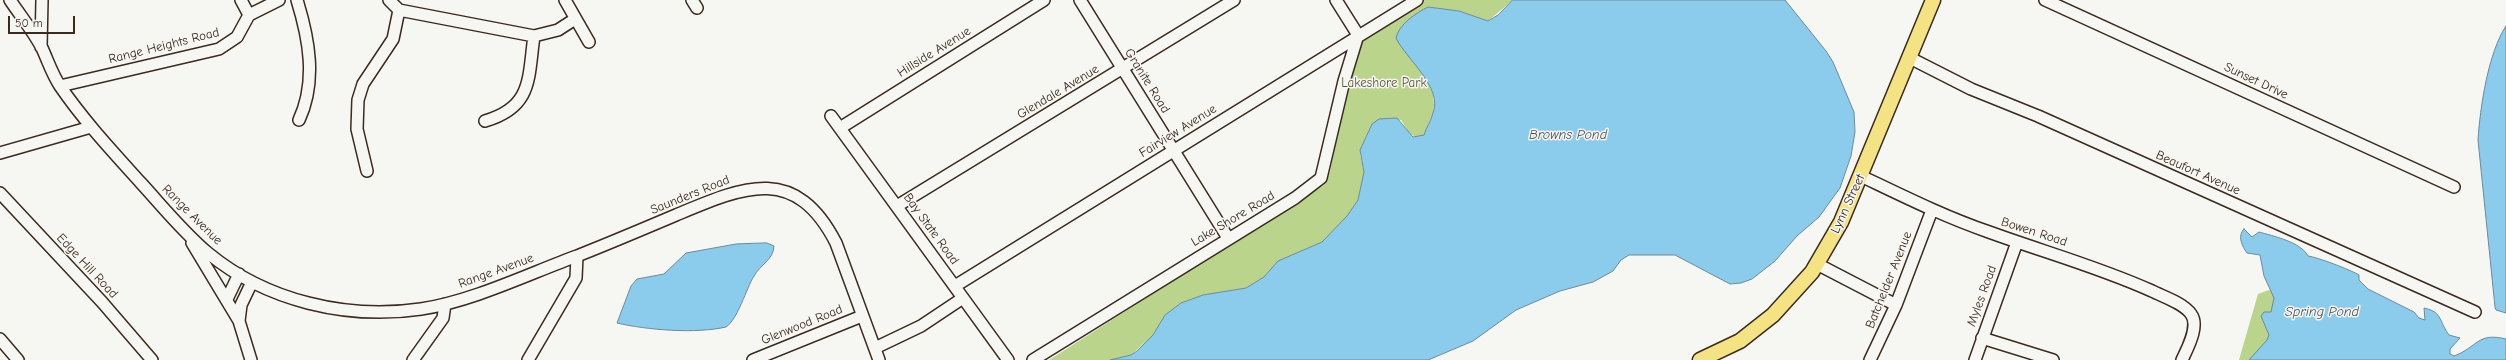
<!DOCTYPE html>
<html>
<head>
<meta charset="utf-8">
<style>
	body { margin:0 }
	#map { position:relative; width:2506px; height:360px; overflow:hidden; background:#f6f6f2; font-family:"Comic Neue",sans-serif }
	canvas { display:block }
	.scale { position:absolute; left:8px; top:16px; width:67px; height:18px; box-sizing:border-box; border:2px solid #3b2a1e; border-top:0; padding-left:5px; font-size:12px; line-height:14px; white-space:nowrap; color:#3b2a1e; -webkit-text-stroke:3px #f6f6f2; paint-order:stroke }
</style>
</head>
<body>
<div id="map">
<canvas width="2506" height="360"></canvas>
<div class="scale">50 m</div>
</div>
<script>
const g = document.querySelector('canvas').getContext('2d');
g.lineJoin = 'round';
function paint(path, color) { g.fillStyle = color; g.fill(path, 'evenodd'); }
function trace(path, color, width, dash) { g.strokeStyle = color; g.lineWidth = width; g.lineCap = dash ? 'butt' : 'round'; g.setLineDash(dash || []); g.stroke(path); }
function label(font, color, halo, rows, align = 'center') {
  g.font = font + ' "Comic Neue",sans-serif'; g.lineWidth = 3; g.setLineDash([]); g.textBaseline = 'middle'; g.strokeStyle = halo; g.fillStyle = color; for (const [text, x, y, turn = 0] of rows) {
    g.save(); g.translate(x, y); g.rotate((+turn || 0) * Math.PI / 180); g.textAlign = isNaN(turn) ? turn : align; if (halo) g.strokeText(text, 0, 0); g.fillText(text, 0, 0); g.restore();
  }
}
paint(new Path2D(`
	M1424 0H1513L1488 21 1459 11 1428 7 1427 81 1433 94 1434 105 1433 113 1424 135 1419 138 1410 134 1401 120 1372 124 1362 145 1360 154 1364 172 1358 200 1347 216 1322 242 1278 261 1264 277 1246 288 1203 295 1181 303 1165 315 1153 335 1131 355 1110 360H1049L1324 185 1330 172C1337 142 1348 52 1368 33 1382 21 1408 10 1424 0Z
	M2269 290 2422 360H2239L2258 294Z`), '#bad48b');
const water = new Path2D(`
	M1513 0H1785L1826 51 1833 62 1854 112 1855 132 1851 156 1840 188 1819 217 1797 236 1775 261 1752 279 1741 283 1730 284 1675 255H1629L1621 260 1613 271 1593 282 1560 291 1516 310 1473 341 1428 360H1110L1131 355 1137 351 1153 335 1165 315 1181 303 1203 295 1246 288 1264 277 1278 261 1322 242 1347 216 1358 200 1364 172 1360 150 1372 124 1379 119 1397 118 1413 137 1424 135C1426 128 1431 121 1433 113 1443 87 1406 59 1396 38 1399 24 1416 13 1428 7L1459 11 1488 21 1498 15Z
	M2506 26V313L2496 310 2495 307 2478 140C2480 108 2488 53 2506 26Z
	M2244 229 2252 237 2259 232C2273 236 2301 242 2308 256 2317 257 2351 270 2359 275V280L2368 289 2414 312 2419 318 2425 320 2424 308C2443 312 2439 322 2449 335L2460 338 2450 349V354L2454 356C2478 347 2477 332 2506 339V360H2249L2267 340 2269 335 2261 316 2264 312H2271L2274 298 2264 276 2260 255 2247 253C2242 246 2237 236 2244 229Z
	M767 243 774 246C774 259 760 265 754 276 746 289 738 319 726 327 696 334 647 330 617 323L631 286 637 279 664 274 686 253 736 244Z`);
paint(water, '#8bcbec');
trace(water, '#6b8b9a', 1);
const minor = new Path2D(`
	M10 0C20 15 33 31 42 48 48 61 52 74 60 86 84 121 113 152 141 183 163 207 183 232 208 253 266 301 347 320 421 309 473 301 528 274 577 256
	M241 0 249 15
	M297 0C309 39 317 81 299 120
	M389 0 399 10 534 36 558 30 575 19
	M565 0 589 42
	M692 0 697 8
	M1080 0 1228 238
	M2045 0 2454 187
	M41 47 42 0
	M1910 58 1971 89 2038 116 2475 312
	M60 86 219 49 237 37 249 15 279 0
	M831 116 1008 360
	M485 121C533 107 528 78 534 36
	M840 128 1044 0
	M0 153 91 127
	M367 171 357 129 358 100 363 84 393 39 399 10
	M1861 176C1903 196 1945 217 1989 232 2044 252 2099 267 2152 291 2164 297 2183 303 2191 314 2200 326 2187 349 2182 360
	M0 193 102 302 152 360
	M897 206 1234 0
	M192 243 239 321 251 360
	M1817 264 1896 305
	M955 286 1417 0
	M227 299 239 274
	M239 321 241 305 252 282
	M1982 338 2053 360
	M0 339 18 360
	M875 348 921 326 963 298
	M413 360 443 318 445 304
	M528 360 576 278 577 256C610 243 643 229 676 215 743 187 795 163 836 243L879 360
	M753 360 862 316
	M1033 360 1295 198 1321 178 1344 81 1358 35 1336 0
	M1870 360 1896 305 1932 210
	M1975 360 2017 242`);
const major = new Path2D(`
	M1700 360 1740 341 1773 315 1812 272 1841 222 1933 0`);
trace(minor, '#3b2a1e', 14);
trace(major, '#3b2a1e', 17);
trace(minor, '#f6f6f2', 11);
trace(major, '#f4e382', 14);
label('13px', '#3b2a1e', '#f6f6f2', [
	["Range Heights Road",164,46,-14],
	["Hillside Avenue",934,52,-32],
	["Granite Road",1147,81,58],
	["Sunset Drive",2256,81,25],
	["Glendale Avenue",1058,92,-31],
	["Fairview Avenue",1178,131,-32],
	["Beaufort Avenue",2198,173,24],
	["Saunders Road",690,195,-22],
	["Lynn Street",1848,204,-65],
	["Range Avenue",192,215,45],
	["Lake Shore Road",1233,219,-31],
	["Bay State Road",931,229,54],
	["Bowen Road",2034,232,18],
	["Edge Hill Road",87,266,47],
	["Range Avenue",496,271,-20],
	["Batchelder Avenue",1889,280,-68],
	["Myles Road",1982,296,-70],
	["Glenwood Road",802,325,-22]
]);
label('13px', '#5b5439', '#f6f6f2', [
	["Lakeshore Park",1384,83]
]);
label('italic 14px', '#4f5252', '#f6f6f2', [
	["Browns Pond",1568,135],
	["Spring Pond",2322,312]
]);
</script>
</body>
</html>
